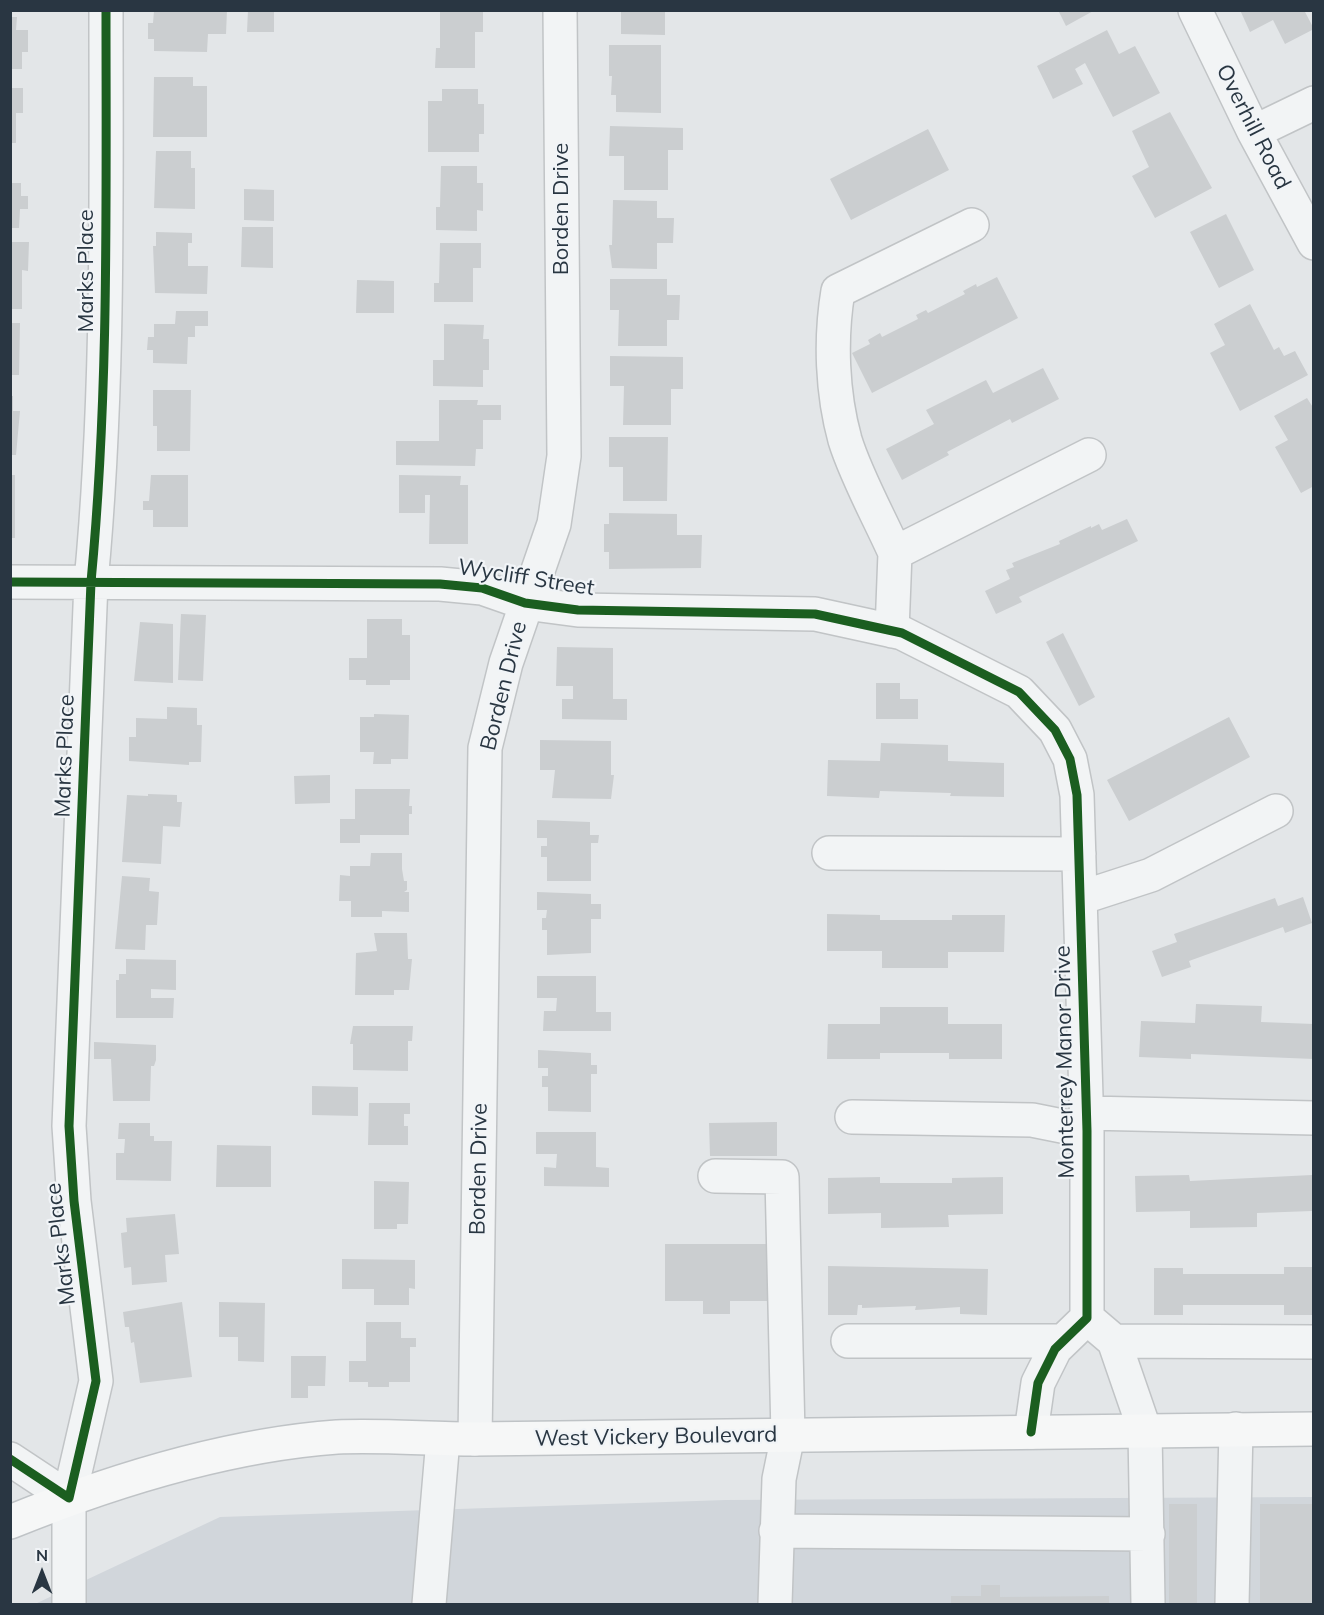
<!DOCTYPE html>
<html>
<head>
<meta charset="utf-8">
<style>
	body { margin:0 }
	#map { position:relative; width:1324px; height:1615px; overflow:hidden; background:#e3e6e8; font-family:Mulish,sans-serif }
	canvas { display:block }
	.frame { position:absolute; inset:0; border:12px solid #293642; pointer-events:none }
	.north { position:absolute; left:12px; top:1543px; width:60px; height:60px; -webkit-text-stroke:4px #f1f4f7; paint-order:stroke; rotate:0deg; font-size:16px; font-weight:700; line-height:24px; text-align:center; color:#293642 }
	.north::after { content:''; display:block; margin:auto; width:21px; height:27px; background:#293642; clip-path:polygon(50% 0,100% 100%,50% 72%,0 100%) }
</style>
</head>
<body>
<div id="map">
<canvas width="1324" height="1615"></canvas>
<div class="frame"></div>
<div class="north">N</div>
</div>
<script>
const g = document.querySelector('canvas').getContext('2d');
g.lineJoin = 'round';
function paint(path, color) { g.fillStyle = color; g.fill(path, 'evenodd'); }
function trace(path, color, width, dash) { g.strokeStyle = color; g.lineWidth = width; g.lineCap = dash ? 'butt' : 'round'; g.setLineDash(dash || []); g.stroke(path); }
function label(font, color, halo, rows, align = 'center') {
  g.font = font + ' Mulish,sans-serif'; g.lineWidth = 4.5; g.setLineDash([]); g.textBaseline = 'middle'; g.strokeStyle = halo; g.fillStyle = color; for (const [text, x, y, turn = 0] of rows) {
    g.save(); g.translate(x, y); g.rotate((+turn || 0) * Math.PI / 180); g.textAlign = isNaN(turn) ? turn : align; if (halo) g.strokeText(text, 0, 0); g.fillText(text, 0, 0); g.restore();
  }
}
paint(new Path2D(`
	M1313 1497V1604H35L220 1517 726 1500Z`), '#d1d6db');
paint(new Path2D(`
	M227 10 226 34H208L207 52 154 51V39H148V23H153L154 11Z
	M248 10H274V32H247Z
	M440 10H483V32H475V68H435L436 48H440Z
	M621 10H665V35L621 34Z
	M1058 10H1095L1066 26Z
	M1240 10H1304L1314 29 1285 44 1273 20 1250 32Z
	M10 17H17L16 30H28V52H22V69H10Z
	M1107 30 1119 54 1135 46 1160 93 1113 117 1085 63 1075 69 1083 84 1053 99 1037 66Z
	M609 45H661V113L616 112V95H611L612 76H609Z
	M154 77H193V86H207V137H153Z
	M10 88H23V113H16V143H10Z
	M442 89H478V104H484V134H479V152H428V101H442Z
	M1170 112 1212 188 1155 218 1132 176 1149 167 1132 131Z
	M610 126 683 128V150H668V190H624V156H609Z
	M928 129 949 170 851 220 830 179Z
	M156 151H191V168H195V209L154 208Z
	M441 166H477V183H483V211L477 210V231L436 230V207H440Z
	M10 183H21V196H28V209H20L19 228H10Z
	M244 189 274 190V221L244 220Z
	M613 200 657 201V218H674L673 243H657V269L612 268 609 245H612Z
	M1226 214 1254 270 1219 288 1190 232Z
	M242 227H273V268L241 267Z
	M156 232 192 233V243H188V266H208L207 294 155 293 153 246H156Z
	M10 242H29L28 271 22 270V309H10Z
	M440 243H481V268H473V302H434V283H439Z
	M997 277 1018 318 872 393 852 353 870 344 868 340 880 333 882 337 918 319 916 315 926 310 928 313 965 294 963 291 976 284 977 287Z
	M610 279H667V295H680L679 320H667V346H618L619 310H610Z
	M357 280 394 281V313H356Z
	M1250 304 1274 350 1279 347 1284 356 1295 351 1308 375 1240 411 1210 353 1225 345 1214 324Z
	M176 311H208V326H195V337H188L187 364 153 363V350H147L148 337H154V324H175Z
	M10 323H20L19 375H10Z
	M444 324 484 325 483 339H489V370H483V387L433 386V360H444Z
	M610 356 683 357V389H671V425H623L624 386H610Z
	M1043 368 1059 399 1012 423 1010 419 947 452 949 455 902 480 886 449 934 424 926 410 986 380 993 393Z
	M153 390H191L190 451H157V426H153Z
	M10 396H13V411H20L16 455H10Z
	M1307 398 1314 409V486L1301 493 1275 447 1288 440 1274 416Z
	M439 400H478L477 405H501V420H483V449H476L475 466 396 465V441H439Z
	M609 437H668L667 501H623V467H609Z
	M10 475H15V538H10Z
	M151 475H188V527H153V510H143V501H149Z
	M399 475 461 476 460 485H468V544H429L430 495H425V513H399Z
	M609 513 677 514V535H702L701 568 609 569V552H604V524H609Z
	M1127 519 1138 541 1019 597 1022 602 996 614 985 591 1010 579 1006 570 1014 567 1012 563 1060 544 1059 541 1091 526V528L1099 524 1102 530Z
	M181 614 206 615 203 681 178 680Z
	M367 619H402V635H410V680H390V685H366V680H349V658H367Z
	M140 622 173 624V683L134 681Z
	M1063 633 1095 697 1079 706 1046 642Z
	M557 647 613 648V699H627V720L562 719V699H573V686H556Z
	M876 683H900V699H918V719H876Z
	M167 707 197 708V725H202L201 762H189V765L129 761V737H136V718L167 719Z
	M374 714 409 715 408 759H391V764H373L374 752H360V717H374Z
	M1229 717 1250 757 1129 821 1107 780Z
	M540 740 611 741V775H614L611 799 552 798 555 770H540Z
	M881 743 948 745V761L1004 763V797L950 796 951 793 880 791 879 798 827 796 828 760 880 761Z
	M330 775V803L295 804 294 776Z
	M355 789H410L409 806H412V814H409V835H360V843H340V819H355Z
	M148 794 177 795V802H182L180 827 163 826 161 864 122 862 127 795 148 796Z
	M537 820 590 822V835H599L598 843H591V881H547V857H541V846H547V838H537Z
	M371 853H402V869L404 881H407V890L404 892H409V912L382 911V917H351V901H339L340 875 350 876V866H370Z
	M122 876 150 878 149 891 159 892 157 925H146L145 950 115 949Z
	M537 892 591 894V904H601V919H591V953L547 955V930H542V918H546L547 910H537Z
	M1303 897 1312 923 1285 933 1283 927 1189 961 1191 967 1162 977 1152 951 1177 942 1174 934 1275 898 1278 906Z
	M827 914 880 915V920H952V915H1005L1004 952H948V968H882V951H827Z
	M374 933H407L408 959H412L409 990H394V995H355L356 953 377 951Z
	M126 959 176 960V990L151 989V998H174L173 1018H116V980H119V974H126Z
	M537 976H596V1012H611V1031H543L544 1011H556L557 998H537Z
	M1196 1004 1262 1006 1261 1022 1314 1024V1059L1191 1054V1059L1139 1057 1141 1021 1195 1023Z
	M880 1007H948V1024H1002V1059H949V1053H880V1059H827L828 1024H880Z
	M353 1026H413L412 1041H408V1071L353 1070V1044H350Z
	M94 1042 156 1045V1060L154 1066H151L150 1101H113L111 1059H94Z
	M538 1050 591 1053V1065H597V1074H591V1112L548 1111V1087H542V1076H548V1068H538Z
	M312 1086 358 1087V1116L312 1115Z
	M369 1103H410V1114H404V1126H408V1145H368Z
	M777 1122V1156H710L709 1123Z
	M119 1123H150V1136H154V1141H172L171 1181 116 1180V1153H124L125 1139H118Z
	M536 1132H596V1167L609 1168V1187L544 1186V1167L556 1168 557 1154H536Z
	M217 1145 271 1146V1187H216Z
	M1189 1175 1190 1181 1312 1175V1211L1257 1213V1227L1190 1228V1211L1136 1212 1135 1176Z
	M880 1177V1183H952V1178L1003 1177V1214L948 1215 949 1227 881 1228V1213L828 1214V1178Z
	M374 1181 409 1182 408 1224H397V1229H374Z
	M175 1214 179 1254 165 1255 167 1282 132 1285 131 1267 124 1268 121 1233 127 1232 126 1218Z
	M665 1244H772V1301H730V1314H703V1301H665Z
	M342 1259 415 1260V1289L409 1288V1305H374V1289H342Z
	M828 1266 988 1269 987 1315 960 1314V1307L915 1310 916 1306 862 1308V1305H858L857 1315H828Z
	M1284 1267H1314V1315H1284V1305H1183V1315H1154V1268H1183V1274H1284Z
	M182 1302 192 1377 140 1383 134 1342 131 1343 129 1327H125L123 1312Z
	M219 1302 265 1303 264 1362 238 1361V1337H219Z
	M366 1322H401V1338H416V1347H410V1382H389V1387H368V1382H349V1361H366Z
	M291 1356H326L325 1386H308V1398H291Z
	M1169 1504H1197V1604H1169Z
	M1260 1504H1314V1604H1260Z
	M981 1585H1000V1597L1109 1596V1604H951V1596H981Z`), '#cbced0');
const minor = new Path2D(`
	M1195 10 1254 132 1314 243
	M1254 132 1314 103
	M895 553C880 519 856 476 845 440 832 393 830 339 838 291L972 225
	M10 582 440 584 482 588 525 603 578 610 815 614 902 633 1019 692 1055 730 1070 759 1077 795 1087 1131V1318L1055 1349 1038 1383 1031 1432
	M892 631 895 553 1089 455
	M829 853 1079 854
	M1080 898 1151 875 1276 811
	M1087 1113 1314 1118
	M852 1117 1032 1120 1087 1131
	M715 1176 782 1177 788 1435 779 1479 775 1604
	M1087 1318 1114 1341 1145 1431 1148 1604
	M848 1341H1063
	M1114 1341 1314 1342
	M475 1439 485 748 506 663 554 524 564 456 560 10
	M10 1459 69 1498
	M776 1531 1148 1534
	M69 1604V1498L96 1381 74 1201 69 1126 91 582C109 392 106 201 106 10
	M429 1604 443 1439
	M1232 1604 1236 1429`);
const major = new Path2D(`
	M10 1522C114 1480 226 1445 337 1437 383 1435 429 1439 475 1439L1314 1429`);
trace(minor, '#c1c4c6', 36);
trace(major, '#bfc3c6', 36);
trace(minor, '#f2f4f5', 33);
trace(major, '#f6f7f7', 33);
trace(new Path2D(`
	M10 582 440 584 482 588 525 603 578 610 815 614 902 633 1019 692 1055 730 1070 759 1077 795 1087 1131V1318L1055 1349 1038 1383 1031 1432
	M10 1459 69 1498 96 1381 74 1201 69 1126 91 582C109 392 106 201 106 10`), '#1b5e20', 9);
label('22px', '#293642', '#f1f4f7', [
	["Overhill Road",1253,127,63],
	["Borden Drive",561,209,-90],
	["Marks Place",86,271,-90],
	["Wycliff Street",526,578,9],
	["Borden Drive",504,686,-76],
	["Marks Place",65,756,-88],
	["Monterrey Manor Drive",1065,1062,-91],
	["Borden Drive",479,1169,-89],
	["Marks Place",61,1244,-97],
	["West Vickery Boulevard",656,1437,-1]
]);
</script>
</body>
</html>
